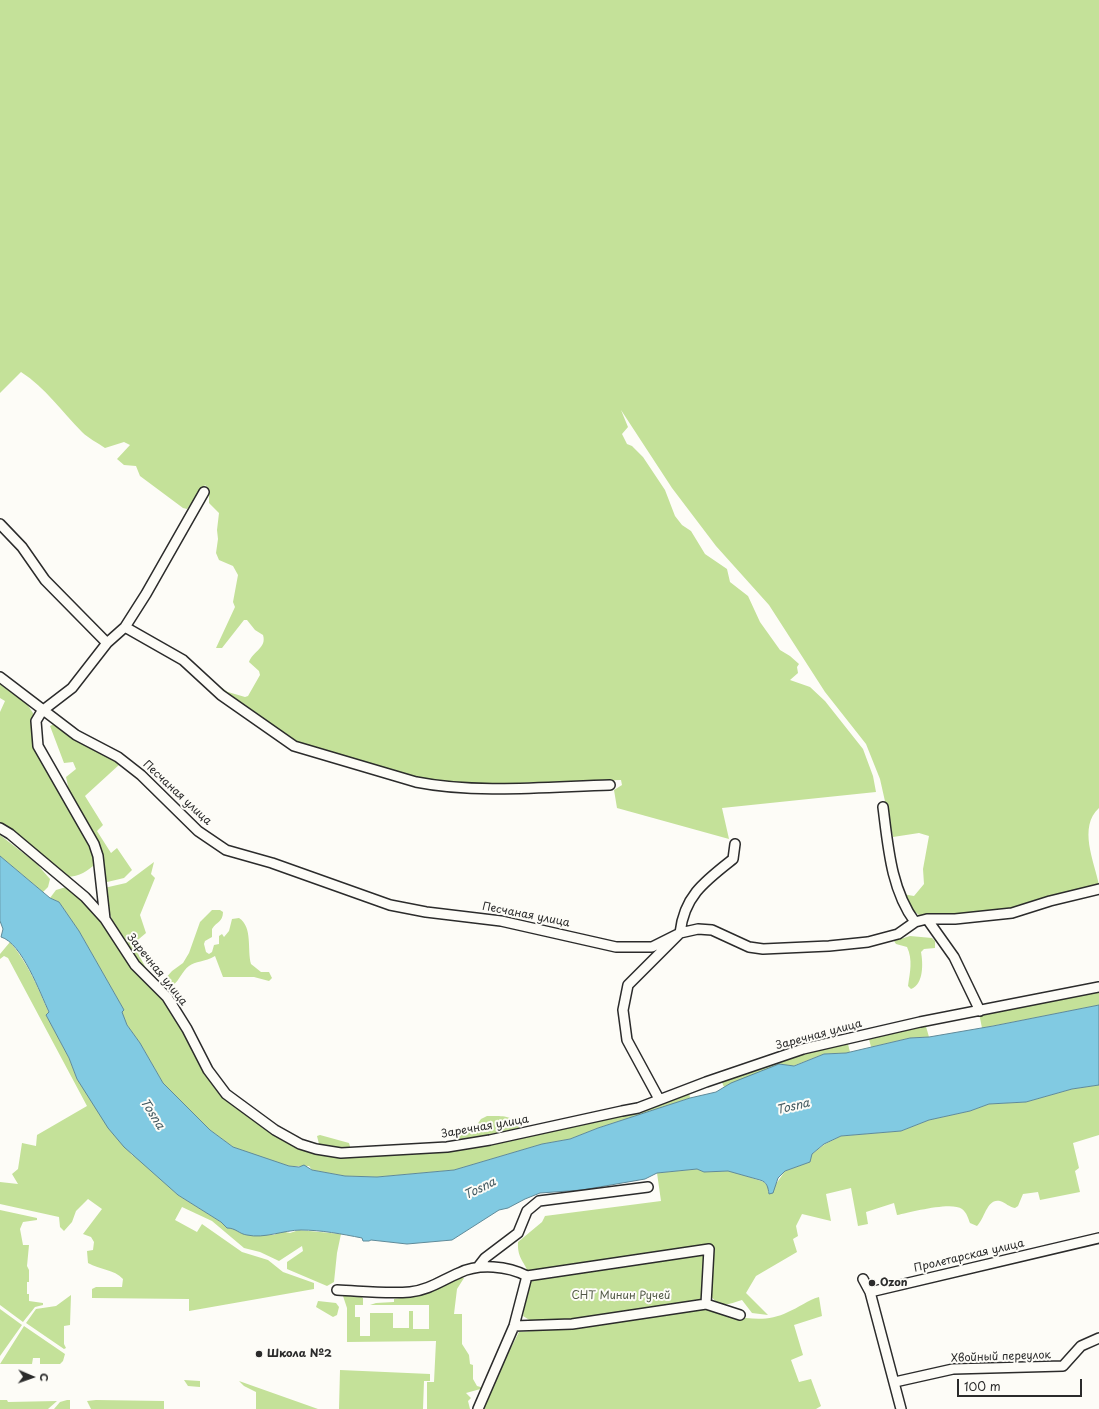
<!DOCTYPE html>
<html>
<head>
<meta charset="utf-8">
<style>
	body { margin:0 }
	#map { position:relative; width:1099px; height:1409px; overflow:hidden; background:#fdfcf7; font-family:"Playpen Sans",sans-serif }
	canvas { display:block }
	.north { position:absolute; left:12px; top:1357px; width:40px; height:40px; -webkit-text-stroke:3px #fdfcf7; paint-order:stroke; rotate:92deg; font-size:11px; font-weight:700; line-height:16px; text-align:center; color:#2b2b2b }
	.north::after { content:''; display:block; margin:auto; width:14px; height:18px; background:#2b2b2b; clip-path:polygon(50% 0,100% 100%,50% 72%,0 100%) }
	.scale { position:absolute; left:957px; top:1379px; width:125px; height:18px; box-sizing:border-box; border:2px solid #2b2b2b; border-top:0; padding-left:5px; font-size:12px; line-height:14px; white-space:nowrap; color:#2b2b2b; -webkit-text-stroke:3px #fdfcf7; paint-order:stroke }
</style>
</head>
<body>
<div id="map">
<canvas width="1099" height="1409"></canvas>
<div class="north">С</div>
<div class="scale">100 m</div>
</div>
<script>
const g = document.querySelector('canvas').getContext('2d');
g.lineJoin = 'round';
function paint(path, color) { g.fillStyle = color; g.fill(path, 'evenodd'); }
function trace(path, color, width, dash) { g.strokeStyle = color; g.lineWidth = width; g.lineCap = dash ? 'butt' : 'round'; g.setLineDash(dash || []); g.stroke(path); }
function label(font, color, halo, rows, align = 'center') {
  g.font = font + ' "Playpen Sans",sans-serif'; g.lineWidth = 4; g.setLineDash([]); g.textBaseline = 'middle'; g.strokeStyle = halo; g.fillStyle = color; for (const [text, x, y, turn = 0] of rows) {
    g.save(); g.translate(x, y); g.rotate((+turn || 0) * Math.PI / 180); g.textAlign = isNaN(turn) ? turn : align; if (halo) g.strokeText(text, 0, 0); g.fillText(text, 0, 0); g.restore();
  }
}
paint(new Path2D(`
	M0 0H1099V808C1078 827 1094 861 1099 885L1009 911 955 917 937 914 920 916 907 905 902 894 914 896 924 884 923 869 929 836 919 833 893 837 880 779 866 744 825 692 769 605 716 546 672 488 621 410 628 427 622 434 627 444 632 446 643 457 665 490 675 516 682 525 691 531 705 554 727 569 730 582 748 596 760 622 780 650 790 656 799 664 797 667 798 673 790 680 810 687 825 701 863 749 873 776 876 792 722 808 729 839 617 808 614 790 622 785 621 780 448 785 416 780 298 744 227 699 210 680 228 692 245 697 248 696 260 675 259 671 249 662C253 651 267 648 263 635L255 630 247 620H244L222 648H216L235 607 233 602 238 575 233 566 219 560 216 553 218 539 217 530 219 513 209 503V489L205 485 187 509 183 508 140 476 136 466 124 465 117 459 130 445 124 442 105 448C97 442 89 439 82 432 61 411 46 388 21 372L0 393Z
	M0 682 25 701 33 713 36 743 91 845 96 863C87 872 80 876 67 877L0 826V712L5 701 0 698Z
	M54 724 120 764 85 796 103 825 97 831 111 853 117 848 132 870 124 878 103 883 102 861 70 795 66 777 76 769 73 762 64 763 50 726Z
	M0 835 36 863 50 879 48 887 43 892 0 856Z
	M154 862 151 874 155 878 140 915 146 933 133 944 147 970C124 946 108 922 104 888L126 883Z
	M66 887 84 902 102 922 168 1004 223 1097 320 1153 453 1149 689 1092 690 1098 598 1128 570 1139 542 1144 454 1170 377 1177 345 1176 312 1170 309 1166H289L258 1156 233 1147 210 1130 163 1083 140 1043 127 1025 121 1012 124 1010 79 931 59 902 50 898 56 890Z
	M212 910H220L223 912C223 922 216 922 212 929V937L205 941 204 944 206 952 209 954 212 952 214 945 219 944V936L222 934 224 937 229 931 232 919 239 918C253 927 247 950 251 964L261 972H269L272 978 269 981 254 977H223L215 956C205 962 195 961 189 966 182 971 180 980 173 985L164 984V980L172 971 183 963 189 953 200 922Z
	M910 936 932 938 935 941V948L924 949 921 952C923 963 924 984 911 989L908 986C910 972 913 960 907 947L896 944 894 941Z
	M10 942C28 963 38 988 49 1013L46 1015 69 1058 77 1079 132 1155 139 1159 178 1195 221 1222 227 1228H234L246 1235H274L281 1231 290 1233 299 1230 341 1234 337 1253 334 1282 327 1286 287 1269V1262L303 1251 302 1246 279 1261 260 1252 244 1248 212 1221 182 1207 175 1220 197 1232 202 1224 242 1252 268 1260 283 1272 314 1283V1289L189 1311V1299L92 1298V1289L96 1287H122L123 1279C114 1269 100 1270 88 1263L87 1251 93 1250 94 1242 91 1237 83 1234 102 1209 88 1199 76 1211 72 1222 64 1231 60 1227 59 1217 0 1204V1182L18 1184 12 1174 18 1169 22 1143 36 1146 37 1135 87 1106 8 958 4 956 0 959V954Z
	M1099 989V1005L982 1028 979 1013Z
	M925 1023 929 1037 910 1038 871 1047 868 1035Z
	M847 1040 850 1052 846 1053 824 1054 793 1066 779 1064 724 1087 721 1080 780 1059Z
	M1099 1085V1135L1073 1143 1079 1168 1075 1171 1080 1192 1040 1200 1038 1192 1023 1194 1018 1206 1015 1208C1009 1207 1006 1203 1000 1201 987 1198 985 1218 977 1226L970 1223C968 1218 967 1213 962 1209 952 1201 911 1212 897 1215L894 1203 866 1212 868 1224 858 1226 851 1188 826 1194 831 1221 802 1214 796 1226 798 1236 793 1239 797 1252 756 1276 746 1293 768 1315 752 1313 742 1300C729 1304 720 1309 711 1296L709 1308C736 1317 762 1325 788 1312 798 1308 808 1300 819 1297L822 1316 794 1325 803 1355 791 1360 799 1382 811 1379 821 1406 816 1409H483L488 1393 519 1332 533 1331 536 1328V1324L523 1316 529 1276C526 1262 517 1260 518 1242L542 1222 545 1216 661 1201 657 1173 697 1169 704 1172 728 1171 740 1174 764 1182 768 1187 769 1194 785 1171 810 1162 812 1154 825 1144 841 1136 901 1131 929 1120 970 1111 989 1104 1026 1102 1072 1089Z
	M487 1116C498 1116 516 1114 519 1128L456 1142 458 1136 474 1129 481 1119Z
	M320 1135 349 1143 351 1150 320 1148 317 1136Z
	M0 1210 37 1218V1220L23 1222 20 1229 23 1245H29L27 1266 29 1270V1282H27V1294H29V1301L43 1303V1305L35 1307 23 1322 0 1305Z
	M461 1277 464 1278 457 1289 454 1314H462V1344L469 1355 470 1364 473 1365V1379L477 1386 484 1388 466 1393 471 1398 468 1401 470 1409H427V1382H434L436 1341 347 1342V1308L343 1296 344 1294H357L363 1298V1305H355V1317H360V1336H370V1313H393V1328H409V1311H413V1329H429V1305H370L376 1303 394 1302V1299L425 1294Z
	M71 1295 70 1325 64 1326V1344L66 1348 64 1349 26 1323 36 1309 56 1306Z
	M318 1301 336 1303 339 1307 337 1315 333 1317 316 1307Z
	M0 1309 22 1325 0 1356Z
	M24 1326 65 1354 63 1361 60 1364H40V1358H33L32 1364H0Z
	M340 1370 430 1374V1381H424L423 1409H339Z
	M184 1380 200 1381V1387L188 1386Z
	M239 1381 318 1409H256V1392L244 1386Z
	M0 1400H7L8 1402 57 1401 48 1409H0Z
	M67 1400H70V1409H54L60 1402Z
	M96 1400 164 1401V1409H91L87 1401Z`), '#c4e199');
const water = new Path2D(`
	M0 856 50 898 59 902 79 931 124 1010 122 1012 127 1025 140 1043 163 1083 210 1130 233 1147 289 1166 299 1167 304 1165 312 1170 345 1176 377 1177 454 1170 542 1144 570 1139 598 1128 690 1098 716 1092 731 1083 779 1064 794 1066 824 1054 846 1053 910 1038 929 1037 993 1026 1099 1005V1085L1072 1089 1026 1102 989 1104 970 1111 929 1120 901 1131 841 1136 824 1144 812 1154 810 1162 785 1171 778 1178 773 1193 769 1194C768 1187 767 1182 760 1180L728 1171 704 1172 697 1169 657 1173 645 1179 582 1190 540 1193 525 1199 508 1208 499 1210 452 1240 407 1244 371 1240 369 1241H363L362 1238C342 1234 321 1230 301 1230 284 1230 264 1239 247 1235 239 1234 236 1228 227 1228L221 1222 178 1195 124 1147 108 1128 77 1079 69 1058 46 1015 49 1012C40 993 22 943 1 937L3 929 0 921Z`);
paint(water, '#81cae2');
trace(water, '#5f8a99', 1);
const minor = new Path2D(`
	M0 524 22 547 45 580 107 643
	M125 627 183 660 221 695 294 746 416 782C477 794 547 787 610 785
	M0 677 76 735 118 757 141 775 198 831 226 850 272 863 390 905 426 912 501 921 616 947H652L680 933 698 929 712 930 749 947 763 949 829 946 868 942 898 934 915 922 927 919H955L1012 913 1050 901 1099 889
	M883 807C888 846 891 890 915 922
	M0 828 10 834 85 897 105 919 135 965 167 997 187 1029 208 1070 226 1094 275 1130 300 1144 316 1149 341 1153 447 1147 490 1140 622 1111 638 1108 706 1082 803 1049 920 1022 1099 987
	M105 919 98 856 94 844 38 746 36 721 42 711 72 688 107 643 125 627 146 594 204 492
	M927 919 954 957 980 1011
	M659 1099 627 1040 623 1010 628 985 680 933C684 896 705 881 733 859L735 844
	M478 1267 485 1258 518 1233 527 1211 539 1201 648 1187
	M863 1279 870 1292 901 1409
	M337 1290C361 1291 386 1294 410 1292 429 1290 442 1280 459 1273 479 1263 508 1266 527 1276L709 1249 706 1304 740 1315
	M870 1292 1099 1238
	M514 1326 572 1324 706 1304
	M895 1382 953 1369 1063 1366 1081 1346 1099 1338
	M478 1409 514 1326 527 1276`);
trace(minor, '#2b2b2b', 12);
trace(minor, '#fdfcf7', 9);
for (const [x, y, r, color] of [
	[872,1283,4,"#2b2b2b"],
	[259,1354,4,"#2b2b2b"]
]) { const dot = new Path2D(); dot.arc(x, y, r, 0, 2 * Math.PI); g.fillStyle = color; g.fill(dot); trace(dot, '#fdfcf7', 1.5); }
label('11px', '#2b2b2b', '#fdfcf7', [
	["Песчаная улица",177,793,43],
	["Песчаная улица",526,915,11],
	["Заречная улица",157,970,51],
	["Заречная улица",819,1035,-15],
	["Заречная улица",485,1127,-10],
	["Пролетарская улица",969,1256,-13],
	["Хвойный переулок",1001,1357,-2]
]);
label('bold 11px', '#2b2b2b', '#fdfcf7', [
	["Ozon",880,1283],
	["Школа №2",267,1354]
], 'left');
label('11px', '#515846', '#fdfcf7', [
	["СНТ Минин Ручей",621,1296]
]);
label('italic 12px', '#455b62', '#fdfcf7', [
	["Tosna",793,1107,-13],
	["Tosna",152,1114,58],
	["Tosna",480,1189,-26]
]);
</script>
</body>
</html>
